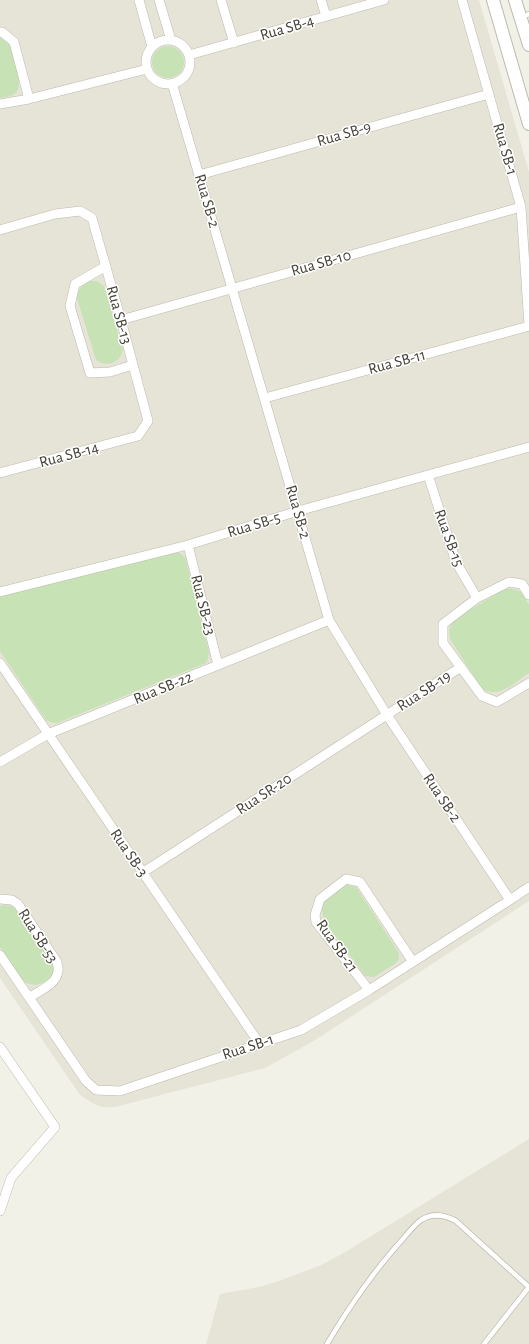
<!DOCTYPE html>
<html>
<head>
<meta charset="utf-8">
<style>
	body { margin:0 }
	canvas { display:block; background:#f2f1e8 }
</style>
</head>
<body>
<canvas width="529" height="1344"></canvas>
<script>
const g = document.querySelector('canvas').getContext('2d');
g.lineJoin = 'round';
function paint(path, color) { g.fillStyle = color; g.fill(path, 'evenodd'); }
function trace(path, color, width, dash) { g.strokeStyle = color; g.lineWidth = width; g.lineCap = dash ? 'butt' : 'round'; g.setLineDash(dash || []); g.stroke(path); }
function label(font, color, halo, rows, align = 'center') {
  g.font = font + ' "Alegreya Sans",sans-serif'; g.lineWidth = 3; g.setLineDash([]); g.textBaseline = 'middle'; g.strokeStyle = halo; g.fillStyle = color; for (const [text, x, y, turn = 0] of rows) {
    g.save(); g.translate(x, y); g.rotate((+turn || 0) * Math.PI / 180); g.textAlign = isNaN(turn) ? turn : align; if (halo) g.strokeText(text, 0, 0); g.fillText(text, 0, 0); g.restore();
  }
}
paint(new Path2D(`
	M0 0H479L529 172V901L312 1042 265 1068 115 1107H102L94 1104 80 1095 0 978Z
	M529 1139V1344H206L220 1294 259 1287 279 1281 321 1265 342 1254Z`), '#e6e3d7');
paint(new Path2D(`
	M0 37 9 43 11 46C14 57 26 89 13 95 9 97 4 97 0 98Z
	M152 62a16 16 0 1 1 32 0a16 16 0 1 1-32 0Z
	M89 281H97L104 286 123 350C120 363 107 368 96 360L77 298C77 289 81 286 89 281Z
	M178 552 185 557 209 652 208 659 206 663 57 723 50 722 46 720 0 651V595Z
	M505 588 514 589 521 592 529 605V673C515 682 499 699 482 689L450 639 449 629 453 621Z
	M347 885 356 887 399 953V959L396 963 374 977 365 976 325 922C319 905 322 902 335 892 339 889 342 886 347 885Z
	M3 905 11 906 18 910 55 965 52 979 37 985 29 984 22 981 0 947V906Z`), '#c7e2b5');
const service = new Path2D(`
	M521 17 529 14
	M327 1344C349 1307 373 1272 402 1240 408 1233 414 1225 421 1220 432 1213 445 1215 456 1221L529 1287
	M484 1344 529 1287`);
const minor = new Path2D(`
	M139 0 152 47
	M159 0 171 40
	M221 0 234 43
	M321 0 326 16
	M462 0 521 207 529 325
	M0 32H2L14 42 29 99
	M146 62a22 22 0 1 1 44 0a22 22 0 1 1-44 0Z
	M189 55 384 0
	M172 83 329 620 387 715 510 900
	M0 104 29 99 147 69
	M199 175 489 94
	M0 230 55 214 80 211 92 218 121 320 148 421 138 436 0 473
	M106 266 75 284 70 306 90 373 110 372 133 365
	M121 320 521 207
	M265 398 529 326
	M428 475 456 562 477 598
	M188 545 218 665
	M0 592 188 545 298 511 529 447
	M529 595 522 584 509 582 477 598 443 624V643L482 696 497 702 529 683
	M0 663 259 1043
	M0 762 48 734 329 620
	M142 873 461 667
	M0 899 12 900 18 904 57 962C57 965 59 968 58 971 57 984 39 991 30 997
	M0 955 86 1081 96 1090 120 1091 301 1030 369 990 510 900 529 887
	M369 990 316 922 315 915 320 899 346 879 360 882 413 962
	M0 1047 55 1127 11 1178 0 1211`);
const tertiary = new Path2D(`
	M493 0 529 124
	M515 0 529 45`);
trace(service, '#bdb9ac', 6);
trace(minor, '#bdb9ac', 10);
trace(tertiary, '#bdb9ac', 14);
trace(service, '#fff', 4.5);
trace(minor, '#fff', 9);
trace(tertiary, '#fff', 12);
label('16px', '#454237', '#fff', [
	["Rua SB-4",287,28,-16],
	["Rua SB-9",344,134,-16],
	["Rua SB-1",505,149,74],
	["Rua SB-2",207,201,74],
	["Rua SB-10",321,263,-16],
	["Rua SB-13",119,315,75],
	["Rua SB-11",397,362,-15],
	["Rua SB-14",69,455,-15],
	["Rua SB-2",298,512,74],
	["Rua SB-5",254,525,-17],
	["Rua SB-15",449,538,70],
	["Rua SB-23",203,605,76],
	["Rua SB-22",163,688,-22],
	["Rua SB-19",424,691,-33],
	["Rua SR-20",264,794,-33],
	["Rua SB-2",442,798,56],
	["Rua SB-3",129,853,56],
	["Rua SB-53",38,936,58],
	["Rua SB-21",337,946,55],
	["Rua SB-1",248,1047,-18]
]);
</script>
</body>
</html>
